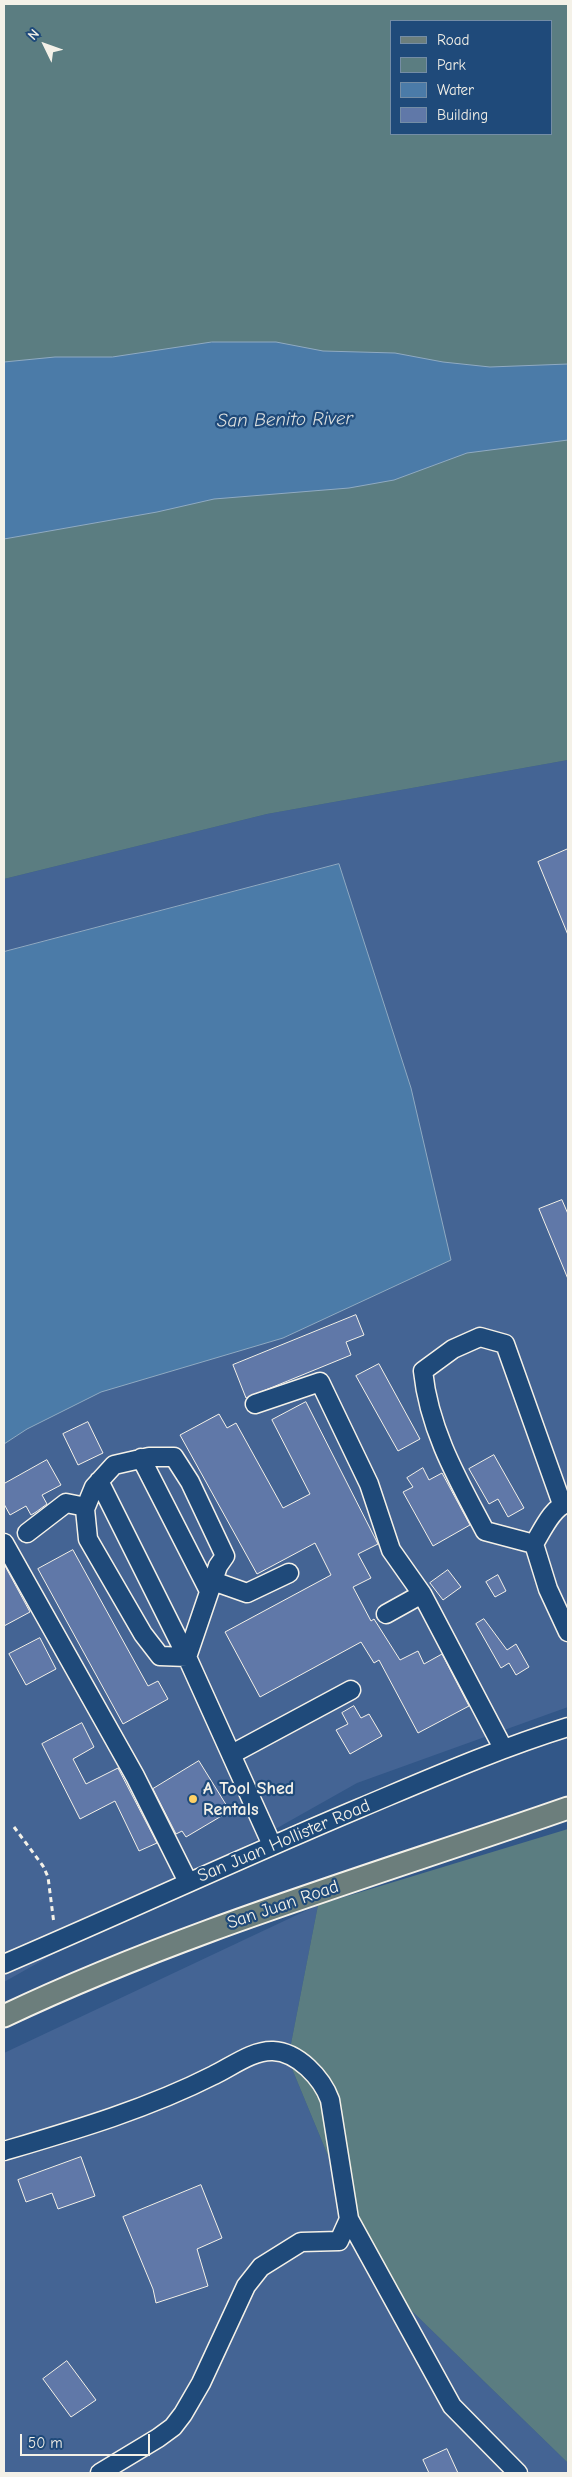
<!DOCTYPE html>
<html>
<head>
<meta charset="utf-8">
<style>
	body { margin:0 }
	#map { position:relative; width:572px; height:2477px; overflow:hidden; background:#325788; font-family:"Comic Neue",sans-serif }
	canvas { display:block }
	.frame { position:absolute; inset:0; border:5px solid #f4f1e8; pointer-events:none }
	.legend { position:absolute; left:390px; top:20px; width:162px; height:115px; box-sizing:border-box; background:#1f4a7a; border:1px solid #748da6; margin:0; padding:6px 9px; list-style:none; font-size:15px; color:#f4f1e8 }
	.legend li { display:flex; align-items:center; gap:10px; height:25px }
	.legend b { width:25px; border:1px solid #748da6 }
	.north { position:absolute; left:20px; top:20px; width:50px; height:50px; -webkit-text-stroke:4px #1f4a7a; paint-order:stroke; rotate:312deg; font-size:14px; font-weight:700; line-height:20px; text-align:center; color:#f4f1e8 }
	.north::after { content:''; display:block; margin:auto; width:18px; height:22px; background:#f4f1e8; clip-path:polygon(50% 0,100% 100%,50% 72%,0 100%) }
	.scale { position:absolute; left:20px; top:2434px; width:130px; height:22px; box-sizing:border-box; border:2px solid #f4f1e8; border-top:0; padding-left:6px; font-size:15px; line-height:18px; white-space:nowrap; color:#f4f1e8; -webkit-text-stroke:4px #1f4a7a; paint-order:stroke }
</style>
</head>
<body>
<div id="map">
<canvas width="572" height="2477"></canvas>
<div class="frame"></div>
<ul class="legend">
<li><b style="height:6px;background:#6c7e7c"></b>Road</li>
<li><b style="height:14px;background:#5b7d81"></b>Park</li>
<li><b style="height:14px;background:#4b7ba8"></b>Water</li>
<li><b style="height:14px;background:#6078a8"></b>Building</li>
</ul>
<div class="north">N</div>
<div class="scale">50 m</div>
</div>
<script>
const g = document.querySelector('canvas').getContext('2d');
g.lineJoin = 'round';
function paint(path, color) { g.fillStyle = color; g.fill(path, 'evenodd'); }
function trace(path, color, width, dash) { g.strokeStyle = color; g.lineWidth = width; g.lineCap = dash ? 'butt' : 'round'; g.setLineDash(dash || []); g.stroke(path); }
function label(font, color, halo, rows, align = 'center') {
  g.font = font + ' "Comic Neue",sans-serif'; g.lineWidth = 4.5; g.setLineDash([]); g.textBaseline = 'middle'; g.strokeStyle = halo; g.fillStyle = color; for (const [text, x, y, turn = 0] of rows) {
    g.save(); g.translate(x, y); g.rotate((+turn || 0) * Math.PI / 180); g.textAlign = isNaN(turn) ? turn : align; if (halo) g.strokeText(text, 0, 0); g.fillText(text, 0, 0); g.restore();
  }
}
paint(new Path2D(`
	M568 760V1707L357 1783 4 1982V879L267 814Z
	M318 1905 288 2059 379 2279 568 2463V2473H4V2053Z`), '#446494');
paint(new Path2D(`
	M4 4H568V760L267 814 4 879ZM391 21H551V134H391Z
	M568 1829V2463L379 2279 288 2059 318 1905Z`), '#5b7d81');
const water = new Path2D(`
	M212 342H276L323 351 395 353 443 362 490 367 568 364V440L467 453 394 480 349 488 214 499 157 512 4 539V362L55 357H112Z
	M339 864 411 1088 451 1260 283 1338 101 1392 27 1429 4 1444V952Z`);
paint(water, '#4b7ba8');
trace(water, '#8faac2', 1);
const building = new Path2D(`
	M568 849V935L538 862Z
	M562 1200 568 1214V1279L539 1209Z
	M356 1315 364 1335 346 1342 351 1355 246 1398 233 1365Z
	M379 1364 420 1439 398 1451 356 1376Z
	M306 1402 378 1544 358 1554 371 1578 353 1587 371 1621 374 1619 400 1660 418 1651 424 1664 442 1654 469 1706 418 1733 379 1660 374 1663 361 1642 260 1697 225 1632 331 1575 315 1543 257 1574 180 1435 219 1414 227 1428 236 1423 283 1508 310 1494 272 1420Z
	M88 1422 103 1453 78 1465 63 1434Z
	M494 1455 524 1508 508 1517 498 1499 489 1504 469 1469Z
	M47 1460 61 1485 42 1495 47 1504 36 1512 31 1515 26 1506 10 1515 4 1504V1484Z
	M423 1468 429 1480 442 1473 470 1525 433 1546 403 1492 413 1487 407 1478Z
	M73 1550 148 1686 158 1681 168 1699 123 1724 38 1569Z
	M4 1564 30 1612 4 1626Z
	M448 1570 461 1587 443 1600 430 1583Z
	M498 1575 506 1591 495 1597 486 1582Z
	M484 1619 507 1650 516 1644 529 1667 516 1675 509 1663 501 1668 476 1624Z
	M40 1638 56 1669 26 1685 9 1654Z
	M354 1706 361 1718 369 1714 382 1736 350 1754 336 1730 348 1724 342 1713Z
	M82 1723 94 1747 73 1759 86 1784 118 1768 157 1843 139 1851 115 1801 80 1819 42 1744Z
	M199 1761 230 1811 186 1837 182 1831 176 1834 153 1789Z
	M81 2157 95 2196 58 2209 52 2193 26 2202 18 2180Z
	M201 2185 222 2238 197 2249 208 2286 156 2303 153 2289 123 2217Z
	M67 2361 96 2400 71 2417 43 2379Z
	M447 2449 458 2473H429L423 2460Z`);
paint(building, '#6078a8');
trace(building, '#f4f1e8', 1);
const minor = new Path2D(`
	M255 1404 320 1382 369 1484 391 1550 422 1594
	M149 1457H174L190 1482 225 1556 218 1566 187 1657 160 1656 143 1634 88 1539 85 1509 94 1487 114 1465Z
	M141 1458 209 1591
	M99 1481 187 1657 272 1845
	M568 1503C553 1506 542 1531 534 1544L548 1589 568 1632
	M27 1533 66 1503 86 1507
	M4 1543 135 1776 188 1882
	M534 1544 485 1531C458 1480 429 1430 423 1371L453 1349 480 1337 505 1344 562 1504
	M213 1581 247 1593 289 1573
	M386 1614 422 1594 503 1748
	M232 1754 351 1690
	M4 1964C123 1913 241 1858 360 1808 429 1779 497 1749 568 1727
	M4 2151C75 2130 147 2109 214 2075 231 2067 253 2050 273 2051 298 2052 322 2078 330 2100L349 2219 452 2406 518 2473
	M100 2473 158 2438 173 2427 183 2414 201 2383 246 2286 261 2267 301 2242 339 2241 349 2219`);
const major = new Path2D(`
	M4 2016C185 1930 379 1874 568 1808`);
trace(minor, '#f4f1e8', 21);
trace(major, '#f4f1e8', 25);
trace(new Path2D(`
	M14 1827 43 1866 48 1877 54 1924`), '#f4f1e8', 3, [5, 4]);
trace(minor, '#1f4a7a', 18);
trace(major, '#6c7e7c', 21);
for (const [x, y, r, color] of [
	[193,1799,5,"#ffd166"]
]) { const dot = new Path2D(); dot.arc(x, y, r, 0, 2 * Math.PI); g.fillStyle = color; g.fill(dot); trace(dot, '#1f4a7a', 2); }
label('bold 18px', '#f4f1e8', '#1f4a7a', [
	["A Tool Shed",203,1789],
	["Rentals",203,1810]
], 'left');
label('18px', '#f4f1e8', '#1f4a7a', [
	["San Juan Hollister Road",284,1841,-23],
	["San Juan Road",283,1905,-19]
]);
label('italic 19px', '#dbdfde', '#1f4a7a', [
	["San Benito River",285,420,-1]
]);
</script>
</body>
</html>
